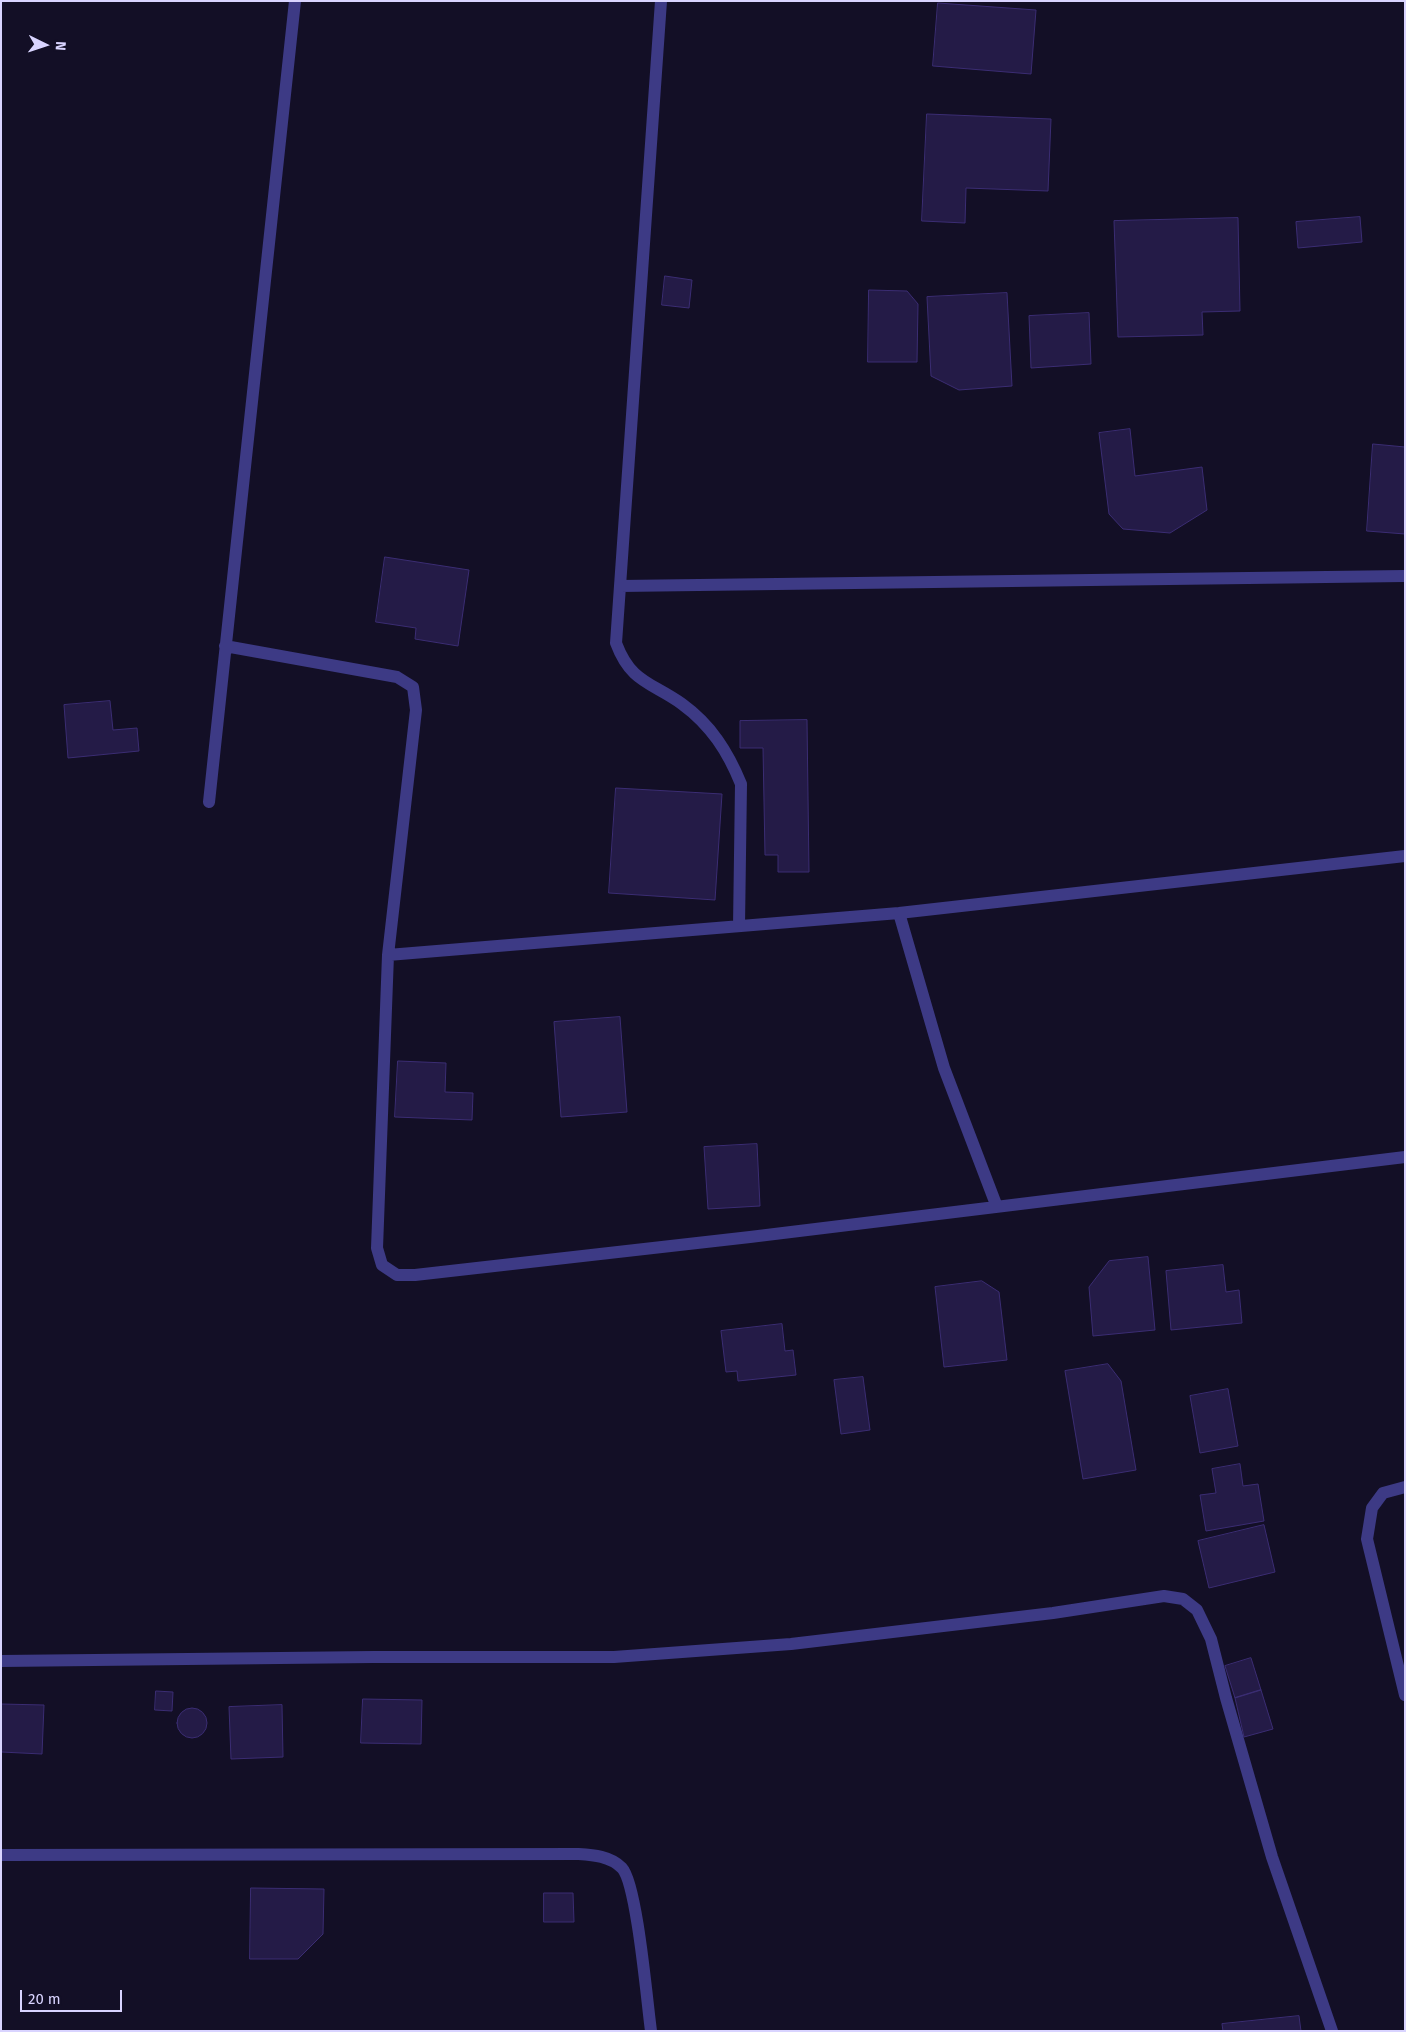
<!DOCTYPE html>
<html>
<head>
<meta charset="utf-8">
<style>
	body { margin:0 }
	#map { position:relative; width:1406px; height:2032px; overflow:hidden; background:#130f26; font-family:"Fira Sans",sans-serif }
	canvas { display:block }
	.frame { position:absolute; inset:0; border:2px solid #d9d4ff; pointer-events:none }
	.north { position:absolute; left:20px; top:20px; width:50px; height:50px; -webkit-text-stroke:4px #130f26; paint-order:stroke; rotate:94deg; font-size:14px; font-weight:700; line-height:20px; text-align:center; color:#d9d4ff }
	.north::after { content:''; display:block; margin:auto; width:18px; height:22px; background:#d9d4ff; clip-path:polygon(50% 0,100% 100%,50% 72%,0 100%) }
	.scale { position:absolute; left:20px; top:1990px; width:102px; height:22px; box-sizing:border-box; border:2px solid #d9d4ff; border-top:0; padding-left:6px; font-size:15px; line-height:18px; white-space:nowrap; color:#d9d4ff; -webkit-text-stroke:4px #130f26; paint-order:stroke }
</style>
</head>
<body>
<div id="map">
<canvas width="1406" height="2032"></canvas>
<div class="frame"></div>
<div class="north">N</div>
<div class="scale">20 m</div>
</div>
<script>
const g = document.querySelector('canvas').getContext('2d');
g.lineJoin = 'round';
function paint(path, color) { g.fillStyle = color; g.fill(path, 'evenodd'); }
function trace(path, color, width, dash) { g.strokeStyle = color; g.lineWidth = width; g.lineCap = dash ? 'butt' : 'round'; g.setLineDash(dash || []); g.stroke(path); }
const building = new Path2D(`
	M938 3 1036 10 1031 74 933 66Z
	M927 114 1051 119 1048 191 966 188 965 223 922 221Z
	M1360 217 1362 242 1298 248 1296 222Z
	M1238 218 1240 311 1202 312 1203 335 1118 337 1114 221Z
	M665 276 692 280 689 308 662 305Z
	M869 290 907 291 918 304 917 362H868Z
	M1007 293 1012 386 959 390 931 376 927 297Z
	M1089 313 1091 364 1031 368 1029 316Z
	M1130 429 1135 476 1202 467 1207 510 1170 533 1123 529 1109 514 1099 433Z
	M1373 444 1405 447V534L1367 531Z
	M385 557 469 570 458 646 415 639 416 628 376 622Z
	M110 701 113 730 137 728 139 751 68 758 64 705Z
	M807 720 809 872H778V855H765L763 748H740V721Z
	M616 788 722 794 715 900 609 893Z
	M620 1017 627 1112 561 1117 554 1022Z
	M398 1061 446 1063 445 1092 473 1093 472 1120 395 1117Z
	M757 1144 760 1206 708 1209 704 1147Z
	M1148 1257 1155 1330 1093 1336 1089 1287 1109 1261Z
	M1223 1265 1226 1292 1239 1290 1242 1323 1171 1330 1166 1271Z
	M982 1281 999 1292 1007 1360 944 1367 935 1287Z
	M782 1324 785 1351 793 1350 796 1375 738 1381 737 1371 726 1372 721 1331Z
	M1108 1364 1121 1381 1136 1470 1083 1479 1065 1371Z
	M863 1377 870 1430 841 1434 834 1380Z
	M1228 1389 1238 1446 1200 1453 1190 1396Z
	M1240 1464 1243 1486 1258 1484 1264 1521 1206 1531 1200 1495 1216 1493 1212 1469Z
	M1264 1525 1275 1572 1209 1588 1198 1541Z
	M1251 1658 1261 1690 1235 1698 1225 1666Z
	M1261 1690 1273 1729 1244 1737 1235 1698Z
	M156 1691 173 1692 172 1711 155 1710Z
	M363 1699 422 1700 421 1744 361 1743Z
	M1 1704 44 1705 42 1754 1 1752Z
	M282 1705 283 1757 231 1759 229 1707Z
	M177 1723a15 15 0 1 1 30 0a15 15 0 1 1-30 0Z
	M251 1888 324 1889 323 1934 298 1959H250Z
	M544 1893H573L574 1922H544Z
	M1299 2016 1301 2031H1223L1222 2024Z`);
paint(building, '#241b47');
trace(building, '#3b2d73', 1);
trace(new Path2D(`
	M661 1 616 643C631 683 651 682 682 704 711 725 728 752 741 784L739 926
	M620 586 1405 576
	M225 646 397 677 413 687 416 710 388 955 377 1248 382 1265 397 1275H415L750 1237 1405 1157
	M209 802 295 1
	M899 913 944 1068 997 1207
	M388 955 899 913 1405 856
	M1405 1487 1383 1493 1372 1508 1367 1539 1405 1695
	M1 1661 373 1657H614L791 1644 1053 1613 1164 1596 1183 1599 1197 1610 1211 1639 1226 1698 1272 1857 1332 2031
	M1 1855 578 1854C593 1855 610 1856 622 1868 637 1884 647 2002 651 2031`), '#3d3a85', 12);
</script>
</body>
</html>
